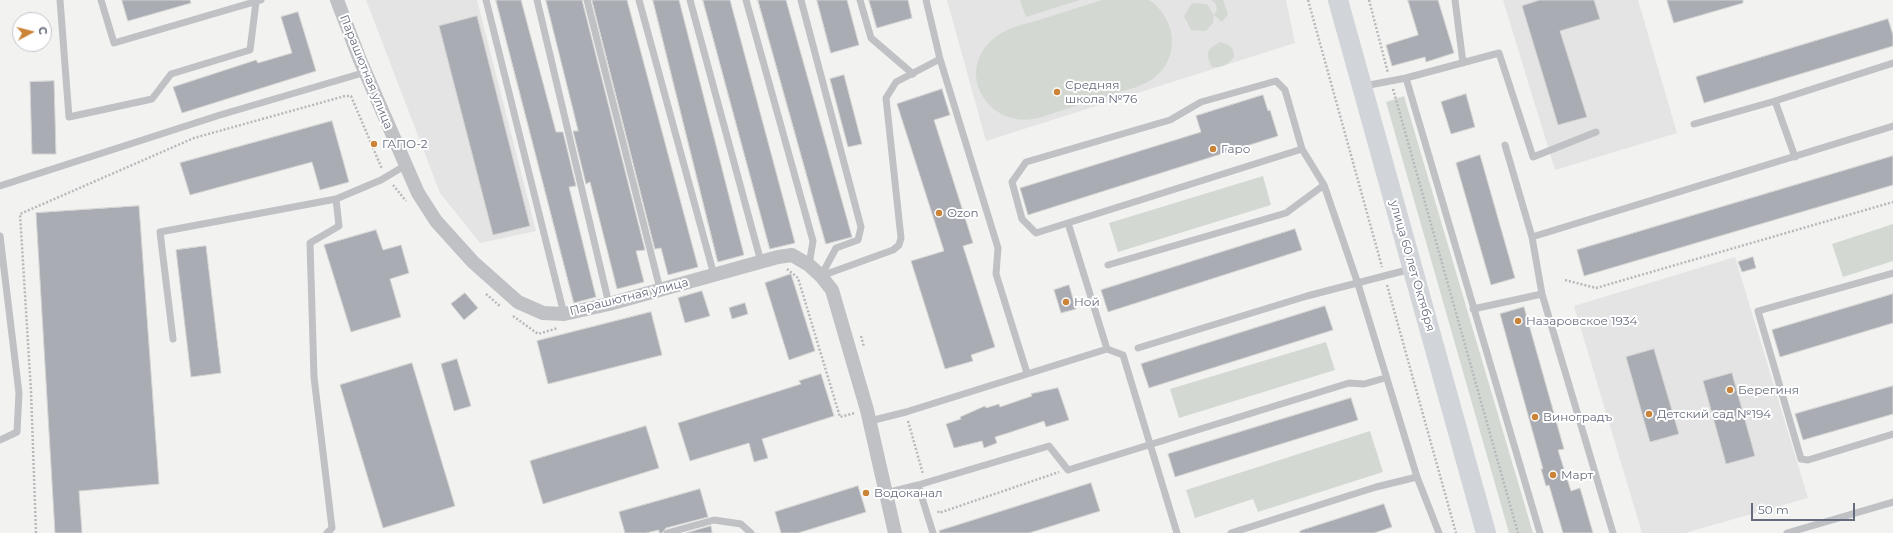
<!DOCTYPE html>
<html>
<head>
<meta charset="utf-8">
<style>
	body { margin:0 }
	#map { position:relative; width:1893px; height:533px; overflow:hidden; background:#f2f3f0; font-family:Montserrat,sans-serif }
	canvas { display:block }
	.north { position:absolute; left:12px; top:12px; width:40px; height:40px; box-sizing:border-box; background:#fff; border:1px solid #c2c4cb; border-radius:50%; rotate:83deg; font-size:11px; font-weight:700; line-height:16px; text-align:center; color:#666c7d }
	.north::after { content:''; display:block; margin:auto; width:14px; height:18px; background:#cb8338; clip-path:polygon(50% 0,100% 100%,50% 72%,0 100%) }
	.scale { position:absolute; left:1751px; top:503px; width:104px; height:18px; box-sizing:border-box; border:2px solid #666c7d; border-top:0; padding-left:5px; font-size:12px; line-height:14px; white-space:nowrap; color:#666c7d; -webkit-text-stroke:3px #fff; paint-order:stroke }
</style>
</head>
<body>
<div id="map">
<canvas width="1893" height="533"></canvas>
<div class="north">С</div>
<div class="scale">50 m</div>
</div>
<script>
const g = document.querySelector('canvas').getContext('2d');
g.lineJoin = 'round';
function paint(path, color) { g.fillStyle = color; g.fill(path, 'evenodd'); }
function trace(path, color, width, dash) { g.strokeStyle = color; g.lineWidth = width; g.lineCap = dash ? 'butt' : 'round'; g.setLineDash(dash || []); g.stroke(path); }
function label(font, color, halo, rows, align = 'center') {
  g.font = font + ' Montserrat,sans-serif'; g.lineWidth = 4; g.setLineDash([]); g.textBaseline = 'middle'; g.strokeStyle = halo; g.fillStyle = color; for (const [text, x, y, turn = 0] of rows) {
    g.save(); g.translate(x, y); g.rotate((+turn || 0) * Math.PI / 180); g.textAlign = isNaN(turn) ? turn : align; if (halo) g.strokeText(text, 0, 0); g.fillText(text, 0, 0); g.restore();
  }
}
paint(new Path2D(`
	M366 0H477L536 231 480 243 440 193Z
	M947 0H1286L1295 43 986 141Z
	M1503 0H1638L1677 133 1555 170Z
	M1735 257 1808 498 1685 533H1642L1574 306Z`), '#e3e4e3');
paint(new Path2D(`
	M1020 0H1080L1026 17Z
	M1102 0C1113 0 1138 0 1148 0 1154 2 1160 9 1163 14 1179 36 1173 66 1151 80 1140 87 1126 90 1114 94 1090 101 1066 109 1042 117 992 133 953 75 992 40 1004 28 1023 25 1039 20 1060 13 1081 7 1102 0Z
	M1211 0H1223L1228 14 1222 22 1214 15 1213 23 1206 31 1191 30 1184 16 1192 3 1207 4 1214 15 1217 9 1215 3Z
	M1220 42C1229 45 1234 46 1234 57 1227 65 1223 68 1212 67 1205 53 1206 50 1220 42Z
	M1404 96 1533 533H1509L1386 102Z
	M1263 176 1271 205 1118 252 1109 223Z
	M1893 224V261L1843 277 1832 244Z
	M1326 342 1335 370 1179 418 1170 389Z
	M1370 431 1383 472 1258 512 1253 499 1195 518 1186 490Z`), '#d3d9d2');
const building = new Path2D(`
	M122 0H190L191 3 128 21Z
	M496 0H521L556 132H563L576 186 569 187 596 297 574 303Z
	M546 0H582L645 250 636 251 644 282 617 289 590 182 586 184 573 131H578Z
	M592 0H627L698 267 668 275 661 248 655 249Z
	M653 0H679L744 255 718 262Z
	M703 0H730L795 243 770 249Z
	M758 0H786L852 237 826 244Z
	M817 0H847L859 45 831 53Z
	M869 0H908L912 18 877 28Z
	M1408 0H1438L1454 53 1426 62 1425 57 1392 66 1386 45 1418 35Z
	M1540 0H1594L1600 19 1560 31 1587 117 1558 125 1522 6Z
	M1667 0H1743V3L1674 23Z
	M298 12 316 71 182 113 173 87 256 60 258 63 292 53 281 17Z
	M477 16 530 226 493 235 439 26Z
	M1888 19 1893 35V46L1704 103 1696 77Z
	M844 75 862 144 848 147 830 79Z
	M54 81 56 154H32L30 82Z
	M942 89 950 115 934 120 973 243 963 246 995 347 971 355 973 361 945 369 911 261 944 251 897 104Z
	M1466 94 1475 127 1451 134 1441 102Z
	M1263 95 1268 111 1270 110 1278 136 1028 215 1020 188 1201 132 1196 116Z
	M332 121 349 182 320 190 312 162 190 195 180 163Z
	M1480 155 1515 278 1491 285 1456 163Z
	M1893 156V185L1584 276 1577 250Z
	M139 206 159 484 79 491 82 533H55L36 213Z
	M1295 229 1302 250 1108 312 1101 290Z
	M376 230 383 250 401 245 409 273 390 279 401 317 351 332 324 245Z
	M206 246 221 373 191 377 176 250Z
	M1753 257 1756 268 1742 272 1738 262Z
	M791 274 815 351 789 360 765 283Z
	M1069 285 1076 309 1061 313 1054 290Z
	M702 291 710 316 685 323 678 298Z
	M465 293 478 308 464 320 451 304Z
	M1893 294V323L1780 357 1772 330Z
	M745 303 748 314 732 319 729 308Z
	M1325 306 1333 330 1149 388 1141 364Z
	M1524 307 1564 449 1558 450 1571 491 1580 488 1593 533H1563L1549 485 1546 486 1541 469H1543L1500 314Z
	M651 312 662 355 548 384 537 341Z
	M1654 349 1679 434 1650 442 1626 357Z
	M457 359 471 406 454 411 441 364Z
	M412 363 455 506 383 528 340 385Z
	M1732 373 1755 456 1726 464 1703 381Z
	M821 374 834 416 762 439 768 458 754 462 749 443 690 461 678 423 801 384 799 381Z
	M1893 386V414L1803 440 1795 414Z
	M1058 388 1069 420 1046 427 1044 421 1008 433 995 437 997 443 984 448 982 441 954 448 946 424 961 419 960 417 985 406 986 408 999 404 1000 407 1032 396 1031 394Z
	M1351 398 1358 420 1175 477 1168 454Z
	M646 426 659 468 543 504 530 461Z
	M1091 483 1100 511 1029 533H940L939 531Z
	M858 486 866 512 798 533H781L775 512Z
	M700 489 708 517 666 528 662 533H659V530L646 533H625L619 512Z
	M1384 504 1392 527 1374 533H1300V531Z
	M711 526 712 533H686Z`);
paint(building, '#a9acb3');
trace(building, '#d4d4d3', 1);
trace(new Path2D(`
	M1308 0 1382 267
	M1369 0 1388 73
	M1393 89 1518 533
	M393 185 406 201
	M787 269 798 278 840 417 855 413
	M1565 280 1596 288 1893 202
	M1387 285 1456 533
	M486 294 501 307
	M513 316 538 334 558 328
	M861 336 864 347
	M908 421 923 474
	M938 511 939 513 1059 472
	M36 533 31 391 20 214 194 138 345 96H351L382 169`), '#b7b8bb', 2.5, [2, 2]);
trace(new Path2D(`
	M60 0 69 117 152 99 171 74 250 50 256 2
	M101 0 114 43 261 0
	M486 0 564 314
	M537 0 609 304
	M587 0 660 289
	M639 0 714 275
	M690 0 761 262
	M746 0 813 241 809 265
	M801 0 861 227 858 240 836 248 821 276
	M860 0 871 38 913 74
	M926 0 940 59 998 248 996 274 1027 373
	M1455 0 1463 63
	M1406 78 1540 533
	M1364 86 1406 78 1499 53 1533 157 1596 132
	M1775 101 1795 157
	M1694 124 1775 101 1893 63
	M1505 145 1532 237 1542 294 1613 533
	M1302 149 1036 233 1022 219 1012 182 1026 162 1170 120 1201 102 1276 81 1285 90 1302 149 1324 185 1358 284 1417 477 1439 533
	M0 186 220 115 366 72
	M1068 223 1107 349
	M0 236 19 393 17 432 0 440
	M1532 237 1893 126
	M1108 265 1286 213 1324 185
	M1893 273 1758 311 1801 459 1808 460 1893 434
	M821 276 893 250 899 245 901 238 886 98 896 82 940 59
	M1473 309 1542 294
	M173 339 160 232 336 199 381 180 406 165
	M1138 348 1307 296 1411 269
	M870 421 906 412 1107 349 1123 355 1177 533
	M918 485 933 533
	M886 493 918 485 1049 446 1068 470 1349 383 1364 384 1385 378
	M327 533 332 528 314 377 310 243 339 226 336 199
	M667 533 714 520 741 524 751 533
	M1231 533 1376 487 1417 477
	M1787 533 1893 502`), '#c0c1c5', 7);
trace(new Path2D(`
	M337 0 360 60 418 193 436 221 473 262 518 302 543 313 564 314 609 304 778 257 792 255 809 265 821 276 832 290 867 410 895 533`), '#c0c1c5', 14);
trace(new Path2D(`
	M1338 0 1486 533`), '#d1d4d8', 20);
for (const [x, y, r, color] of [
	[1057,92,4,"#cb8338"],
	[374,144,4,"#cb8338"],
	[1213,149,4,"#cb8338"],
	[939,213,4,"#cb8338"],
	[1066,302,4,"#cb8338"],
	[1518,321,4,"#cb8338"],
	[1730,390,4,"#cb8338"],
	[1649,414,4,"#cb8338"],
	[1535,417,4,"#cb8338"],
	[1553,475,4,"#cb8338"],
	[866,493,4,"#cb8338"]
]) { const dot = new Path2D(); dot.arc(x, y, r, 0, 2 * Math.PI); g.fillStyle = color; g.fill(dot); trace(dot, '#fff', 1.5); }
label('12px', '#666c7d', '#fff', [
	["Парашютная улица",366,72,68],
	["улица 60 лет Октября",1412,266,74],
	["Парашютная улица",629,297,-14]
]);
label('12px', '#666c7d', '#fff', [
	["Средняя",1065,85],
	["школа №76",1065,99],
	["ГАПО-2",382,144],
	["Гаро",1221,149],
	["Ozon",947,213],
	["Ной",1074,302],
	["Назаровское 1934",1526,321],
	["Берегиня",1738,390],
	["Детский сад №194",1657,414],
	["Виноградъ",1543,417],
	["Март",1561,475],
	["Водоканал",874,493]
], 'left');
</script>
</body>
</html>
